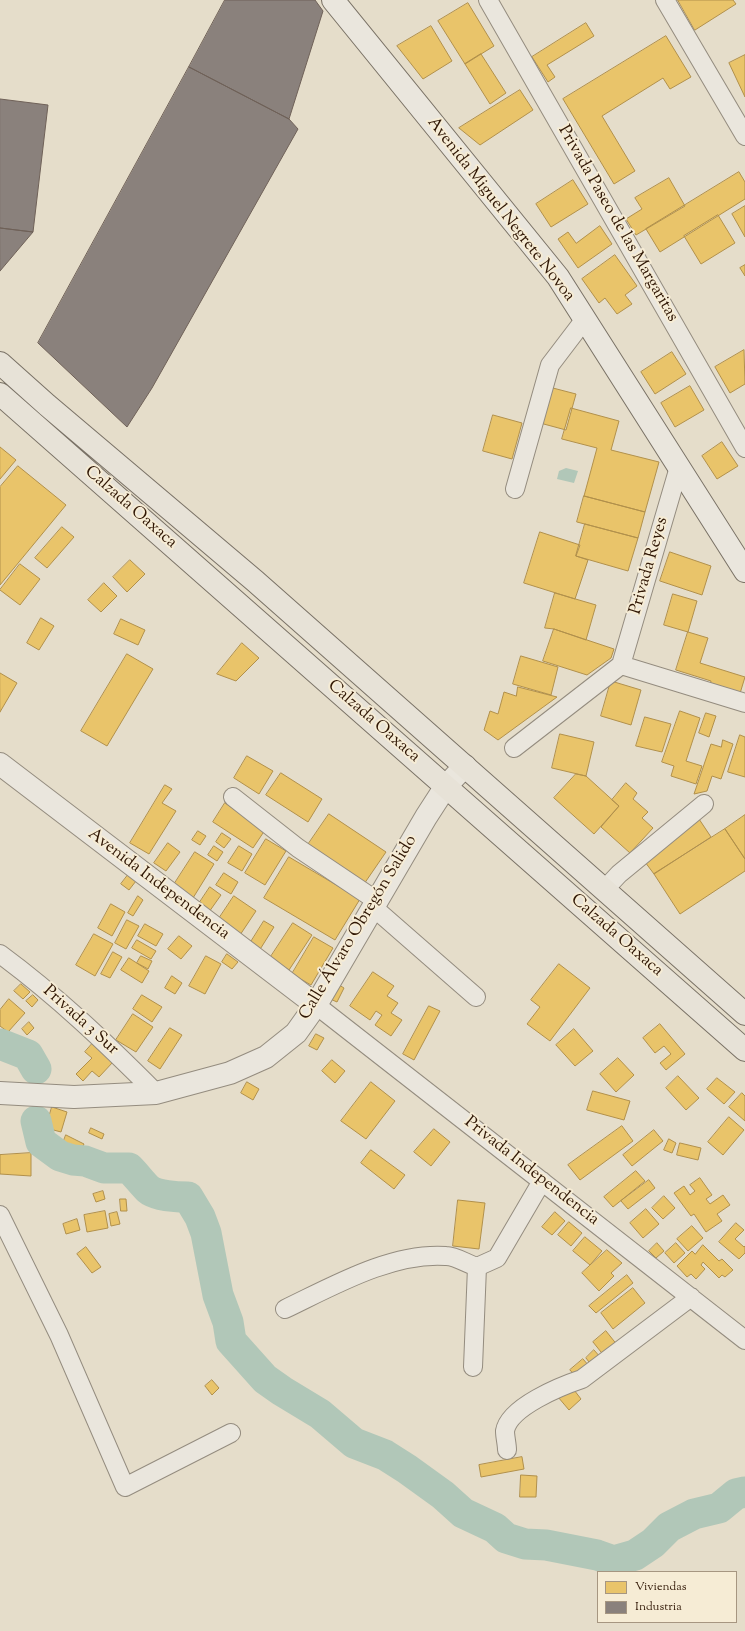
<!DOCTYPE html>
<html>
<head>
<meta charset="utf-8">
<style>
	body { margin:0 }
	#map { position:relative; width:745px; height:1631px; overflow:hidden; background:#e5ddca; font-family:"Sorts Mill Goudy",serif }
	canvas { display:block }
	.legend { position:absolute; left:597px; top:1571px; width:140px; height:52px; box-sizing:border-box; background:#f6ecd5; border:1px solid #a69681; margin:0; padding:5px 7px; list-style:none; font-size:12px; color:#2f1604 }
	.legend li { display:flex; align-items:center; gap:8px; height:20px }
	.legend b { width:20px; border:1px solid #a69681 }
</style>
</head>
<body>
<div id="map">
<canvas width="745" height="1631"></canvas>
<ul class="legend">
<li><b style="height:11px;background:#e9c46a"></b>Viviendas</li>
<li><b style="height:11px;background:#8a817c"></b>Industria</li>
</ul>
</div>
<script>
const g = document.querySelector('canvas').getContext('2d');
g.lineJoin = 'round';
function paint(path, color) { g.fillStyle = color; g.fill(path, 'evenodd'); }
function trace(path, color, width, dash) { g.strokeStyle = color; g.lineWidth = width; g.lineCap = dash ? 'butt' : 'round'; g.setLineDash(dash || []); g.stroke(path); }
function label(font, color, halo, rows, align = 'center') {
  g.font = font + ' "Sorts Mill Goudy",serif'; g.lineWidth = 4; g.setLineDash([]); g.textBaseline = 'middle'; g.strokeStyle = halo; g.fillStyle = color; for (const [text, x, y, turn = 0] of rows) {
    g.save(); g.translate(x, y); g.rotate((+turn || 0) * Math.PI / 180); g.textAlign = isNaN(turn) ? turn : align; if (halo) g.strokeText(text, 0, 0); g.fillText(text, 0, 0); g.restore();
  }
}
paint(new Path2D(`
	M566 468 578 471 574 483 557 479 559 471Z`), '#b1c7b8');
const homes = new Path2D(`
	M678 0H733L736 4 695 30Z
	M468 3 494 46 465 64 438 21Z
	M586 23 594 36 547 65 555 77 548 82 532 57Z
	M431 26 452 61 423 79 397 46Z
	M666 36 691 77 670 89 663 78 602 116 635 171 614 184 563 99Z
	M481 54 506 93 490 104 465 64Z
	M745 55V97L729 63Z
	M520 90 533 110 480 145 459 128Z
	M739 172 745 182V199L660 252 646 229Z
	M669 178 685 206 636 235 626 219 642 209 635 198Z
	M573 180 588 204 551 227 536 204Z
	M745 206V237L732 214Z
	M718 215 735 243 701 264 684 236Z
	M600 226 612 244 578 268 558 239 568 232 576 243Z
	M615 255 637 286 625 295 632 304 617 314 605 298 599 303 582 279Z
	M745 265V276L740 268Z
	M744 350 745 384 730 393 715 367Z
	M672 352 686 374 655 394 641 372Z
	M690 386 704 410 675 427 661 403Z
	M549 387 576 394 566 430 540 423Z
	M571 408 619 421 611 450 659 462 645 512 584 496 597 448 562 439Z
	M493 415 522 423 512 459 483 451Z
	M722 442 738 466 717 479 702 456Z
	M0 447 16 460 0 479Z
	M18 466 66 505 0 585V487Z
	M584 496 645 512 638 538 577 522Z
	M585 524 638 538 628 571 576 556Z
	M62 527 74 537 47 568 35 558Z
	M540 532 580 545 576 556 588 560 575 599 524 583Z
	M670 552 711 566 702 595 660 581Z
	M130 560 145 574 127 592 113 577Z
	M20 564 40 579 20 605 0 590Z
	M104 583 117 596 101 612 88 600Z
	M555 593 596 605 586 640 554 629 545 628Z
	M673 594 697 601 688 632 664 625Z
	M41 618 54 626 39 650 27 643Z
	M121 619 145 630 138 645 114 634Z
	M554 629 614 649 611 658 587 675 543 661Z
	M688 632 708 638 700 663 745 677 738 700 709 691 711 681 676 670Z
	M242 643 259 658 236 681 217 674Z
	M127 654 153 669 107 746 81 731Z
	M521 656 558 667 551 695 513 684Z
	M0 673 17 683 0 712Z
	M611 681 641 690 631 725 601 716Z
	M518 687 557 697 498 740 484 730 490 711 498 714 504 692 516 696Z
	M680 711 700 718 686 761 702 766 696 784 671 776 674 766 662 762Z
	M706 713 716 716 709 737 699 733Z
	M645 717 671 724 662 752 636 746Z
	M560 734 594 742 586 776 552 768Z
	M740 735 745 737V777L728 772Z
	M723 740 733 744 721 779 712 776 707 791 694 794 711 744 721 747Z
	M247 756 273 771 259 794 234 778Z
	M281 773 322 799 308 822 266 795Z
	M576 774 586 776 619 806 594 834 554 798Z
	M626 783 637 793 633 799 648 812 642 818 653 828 630 853 601 827 619 806 612 800Z
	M165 785 172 789 162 803 176 811 149 854 130 843Z
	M225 803 265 830 253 848 213 822Z
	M329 814 386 852 362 887 305 849Z
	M745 815V859L725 829Z
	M699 819 711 837 654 874 642 858Z
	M725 829 745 859V871L680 914 654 874Z
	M198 831 206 836 200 845 192 840Z
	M222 833 231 839 224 848 216 842Z
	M266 839 286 851 265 885 245 873Z
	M168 843 180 852 166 871 154 863Z
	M214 846 223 852 217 861 208 855Z
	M239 846 252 854 242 871 228 863Z
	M195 852 214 864 193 898 173 886Z
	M289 857 360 899 335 940 264 898Z
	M224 873 238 882 231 894 216 885Z
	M128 875 136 881 129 890 121 884Z
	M210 887 221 895 209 912 198 905Z
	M138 896 143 900 133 916 128 913Z
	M234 896 256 911 240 935 218 920Z
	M111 904 125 912 112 936 98 928Z
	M127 920 139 926 126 949 115 943Z
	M264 921 274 927 259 951 249 945Z
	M293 923 312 935 289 970 270 958Z
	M145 924 163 934 156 946 138 936Z
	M94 934 113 944 95 976 76 965Z
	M179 936 192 946 181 959 168 949Z
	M314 937 333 948 311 985 292 974Z
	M137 940 156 951 151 959 132 948Z
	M113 952 122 957 110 978 101 974Z
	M227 954 238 962 232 969 222 962Z
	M141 956 152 961 148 969 137 963Z
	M206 956 221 964 205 994 189 986Z
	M129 958 149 971 142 983 121 970Z
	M559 964 590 988 550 1041 527 1024 540 1007 531 1000Z
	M373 972 394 986 387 996 398 1003 391 1013 402 1020 391 1036 375 1025 382 1015 376 1011 370 1020 350 1006Z
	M172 976 182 983 175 994 165 988Z
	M336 983 344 988 337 1002 328 998Z
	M21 984 30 992 23 999 14 991Z
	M33 995 38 1000 32 1007 26 1001Z
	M142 995 162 1007 152 1022 133 1009Z
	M9 999 25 1013 8 1032 0 1026V1010Z
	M429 1006 440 1011 414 1060 403 1054Z
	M133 1014 153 1027 136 1052 116 1040Z
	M29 1022 34 1028 27 1035 22 1029Z
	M660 1024 685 1054 666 1070 660 1063 671 1054 664 1046 655 1053 643 1038Z
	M170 1028 182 1035 160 1069 148 1061Z
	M574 1029 593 1051 575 1066 556 1045Z
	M316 1034 324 1038 317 1050 309 1046Z
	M92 1044 113 1062 99 1077 92 1071 83 1081 76 1074 92 1058 85 1052Z
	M618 1058 634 1075 616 1092 600 1074Z
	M332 1060 345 1071 335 1083 322 1071Z
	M678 1076 699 1098 686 1110 666 1088Z
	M717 1078 735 1092 724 1104 707 1089Z
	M247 1082 259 1089 253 1100 241 1093Z
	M371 1082 395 1101 366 1139 341 1121Z
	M593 1091 630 1101 624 1120 587 1110Z
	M742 1093 745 1096V1121L729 1107Z
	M52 1107 67 1112 61 1132 46 1128Z
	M729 1117 744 1130 723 1155 708 1142Z
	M622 1126 633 1141 580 1180 568 1165Z
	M91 1128 104 1134 102 1139 89 1133Z
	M434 1129 450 1142 431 1166 414 1152Z
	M654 1130 663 1141 632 1166 623 1155Z
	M66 1135 84 1144 80 1152 63 1143Z
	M669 1139 676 1143 672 1153 664 1150Z
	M680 1143 701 1148 698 1160 677 1155Z
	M371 1150 405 1175 394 1189 361 1163Z
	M31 1153V1176L0 1174V1155Z
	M636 1171 645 1181 613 1207 604 1197Z
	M700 1178 712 1195 706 1199 710 1204 723 1195 730 1205 717 1214 722 1221 706 1232 694 1214 691 1216 674 1193 684 1186 690 1195 695 1191 690 1185Z
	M649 1180 655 1188 628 1209 621 1201Z
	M103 1191 105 1199 96 1202 93 1194Z
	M664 1196 675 1208 663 1219 652 1208Z
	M120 1199H126L127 1211H121Z
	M458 1200 485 1203 479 1249 453 1246Z
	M646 1209 659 1224 643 1238 630 1223Z
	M105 1211 108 1228 87 1232 84 1215Z
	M117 1212 120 1224 111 1226 109 1214Z
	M555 1212 565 1221 552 1235 542 1227Z
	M77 1219 80 1230 66 1234 63 1224Z
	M569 1222 582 1233 571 1246 558 1235Z
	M736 1223 744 1230 735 1239 744 1247 745 1246V1253L739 1259 719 1242Z
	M692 1226 703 1238 688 1251 677 1239Z
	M585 1237 602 1251 590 1265 573 1251Z
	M657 1243 664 1251 656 1258 649 1251Z
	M676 1243 685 1253 674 1263 665 1253Z
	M703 1245 719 1261 722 1259 733 1270 725 1277 722 1275 719 1278 703 1262 701 1265 705 1269 696 1279 691 1274 687 1277 677 1266 692 1251 695 1254Z
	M86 1247 101 1267 92 1273 77 1254Z
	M607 1250 622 1263 611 1273 614 1276 599 1291 582 1273Z
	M627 1275 633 1283 596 1313 589 1306Z
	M633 1288 645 1303 613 1329 601 1313Z
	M606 1331 618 1346 605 1357 593 1342Z
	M594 1350 601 1358 592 1366 586 1358Z
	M583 1359 589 1366 576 1377 570 1370Z
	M212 1380 219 1388 212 1395 205 1386Z
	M571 1386 581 1399 569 1410 558 1397Z
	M522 1457 524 1469 481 1477 479 1465Z
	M521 1475 537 1476 536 1497H520Z`);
paint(homes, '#e9c46a');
trace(homes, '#b1904b', 1);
const industry = new Path2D(`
	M225 0H315L323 11 289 119 189 67Z
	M189 67 289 119 298 129 152 388 127 427 38 343Z
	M0 99 48 105 33 232 0 228Z
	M0 228 33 232 0 271Z`);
paint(industry, '#8a817c');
trace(industry, '#6f6158', 1);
trace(new Path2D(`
	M0 1044 28 1055 36 1069
	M36 1121 41 1142 60 1156 73 1160 85 1161 104 1168H129C136 1175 141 1182 148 1189 156 1196 178 1197 188 1197L200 1217 206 1233 218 1295 228 1322 231 1341 265 1379 282 1391 320 1414 354 1443 385 1455 407 1469 443 1495 463 1513 495 1528 506 1538 525 1544 546 1545 597 1555 614 1561 635 1555 653 1543 669 1527 694 1514 719 1508 736 1494 745 1492`), '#b1c7b8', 31);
const minor = new Path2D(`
	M488 0 745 448
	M665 0 745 136
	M515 489 550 365 585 319
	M621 665 679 467
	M514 748 621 665 745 703
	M233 797 298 848 377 901
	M604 890 619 874 704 804
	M373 907 476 997
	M0 954C57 996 106 1043 156 1093
	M316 1005 745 1340
	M0 1215 59 1335 125 1487 231 1433
	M285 1309C333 1286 392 1252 446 1256 456 1256 467 1264 477 1267L497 1258 542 1181
	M473 1367 477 1267
	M507 1450C507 1444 505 1437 505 1431 509 1407 561 1386 582 1379L691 1297`);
const tertiary = new Path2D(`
	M0 764 316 1005
	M0 1093 74 1097 156 1093 230 1073 266 1057 296 1033 316 1005 426 817 446 786 465 766`);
const secondary = new Path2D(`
	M333 0 558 277 745 571`);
const primary = new Path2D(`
	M0 363 47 405 255 581 745 1014
	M0 394 745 1050`);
trace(minor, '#948c7f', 20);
trace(tertiary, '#948c7f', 24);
trace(secondary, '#797165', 24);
trace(primary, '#797165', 24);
trace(minor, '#eae6dd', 18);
trace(tertiary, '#eae6dd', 22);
trace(secondary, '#eae6dd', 22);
trace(primary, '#e7e2d7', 22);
label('17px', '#2f1604', '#f6ecd5', [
	["Avenida Miguel Negrete Novoa",500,210,52],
	["Privada Paseo de las Margaritas",617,224,60],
	["Calzada Oaxaca",130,508,41],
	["Privada Reyes",650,566,-74],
	["Calzada Oaxaca",373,722,41],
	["Avenida Independencia",158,885,37],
	["Calle Álvaro Obregón Salido",359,928,-59],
	["Calzada Oaxaca",616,936,41],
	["Privada 3 Sur",80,1021,42],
	["Privada Independencia",531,1172,38]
]);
</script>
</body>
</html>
